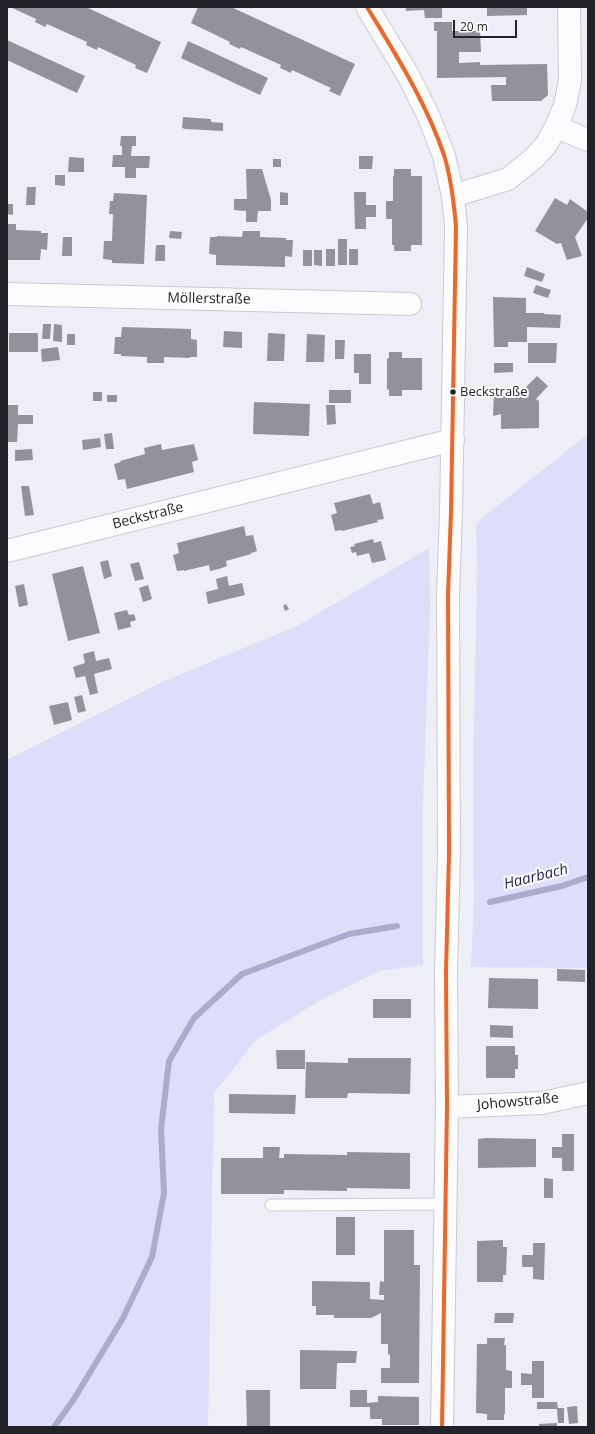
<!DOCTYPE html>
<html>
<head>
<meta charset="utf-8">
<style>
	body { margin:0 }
	#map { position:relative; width:595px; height:1434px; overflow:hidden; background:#eeeef6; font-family:"Open Sans",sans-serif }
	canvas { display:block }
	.frame { position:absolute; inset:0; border:8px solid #222328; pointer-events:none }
	.scale { position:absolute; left:453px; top:20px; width:64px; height:18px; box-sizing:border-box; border:2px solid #222328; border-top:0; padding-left:5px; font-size:12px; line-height:14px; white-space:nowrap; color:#222328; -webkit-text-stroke:3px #fff; paint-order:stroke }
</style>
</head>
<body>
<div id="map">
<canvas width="595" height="1434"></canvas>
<div class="frame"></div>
<div class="scale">20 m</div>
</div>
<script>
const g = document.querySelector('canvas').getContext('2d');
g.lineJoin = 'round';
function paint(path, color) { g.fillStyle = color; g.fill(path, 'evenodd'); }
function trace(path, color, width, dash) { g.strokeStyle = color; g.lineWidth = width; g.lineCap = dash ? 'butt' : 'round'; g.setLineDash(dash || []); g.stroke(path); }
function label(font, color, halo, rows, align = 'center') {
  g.font = font + ' "Open Sans",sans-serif'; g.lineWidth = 4; g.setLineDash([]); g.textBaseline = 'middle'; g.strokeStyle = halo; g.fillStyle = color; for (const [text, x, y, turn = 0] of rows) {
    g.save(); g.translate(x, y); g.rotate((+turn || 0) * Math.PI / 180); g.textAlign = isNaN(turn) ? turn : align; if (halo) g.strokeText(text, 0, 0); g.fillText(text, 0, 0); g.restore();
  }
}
paint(new Path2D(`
	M588 434V968L471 967 474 901 473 783 477 571 476 523Z
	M429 548 430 606 423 803V965L379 971 324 998 256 1040 214 1093 208 1427H7V760L162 682 297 626Z`), '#dcdefa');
trace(new Path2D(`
	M490 902 562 886 588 877
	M54 1427 74 1399 123 1318 152 1257 164 1193 161 1129 169 1061 194 1018 242 974 349 934 397 926`), '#aaaccd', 6);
paint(new Path2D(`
	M10 7H86L161 42 147 73 135 68 136 65 98 47 97 50 86 45 87 42 47 24 45 27 35 22 36 19Z
	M198 7H231L355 64 340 96 329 91 331 88 292 70 291 73 280 68 281 65 241 47 240 49 229 44 230 42 191 23Z
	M406 7H442V18H425L424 10 406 11Z
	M487 7H527V15L487 16Z
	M434 22H452V31H480L481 52H459V63L480 62V65L547 64 548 95 541 101H492L491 85H506V77L437 78V31H434Z
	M7 40 85 76 77 93 7 60Z
	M188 41 268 78 260 95 181 58Z
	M183 117 211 119V122L223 123V131L186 129 182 128Z
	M121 136H136V146H132L131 156H150L149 168H136V178H125V167H112L113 155H122V146H120Z
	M359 156H373L372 169H359Z
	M69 157 84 158V172H68Z
	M273 159H281V167H273Z
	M246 169H262L271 200V211H258L257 222H246V211L234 210V199H247Z
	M394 169H411V176H422V245H411V251H394V245H392V219H386V201H393V176H394Z
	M55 175H65V186L55 185Z
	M27 187H36L35 205H26Z
	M280 192 288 193V205H280Z
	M354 192H366V205H376V217H366V229H355Z
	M114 193 147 195 144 264 112 263V260L103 259 104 241H112L113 214H109L110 201H113Z
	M555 198 567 205 570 199 588 212V218L575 237 582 256 567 260 561 243 557 244 535 231Z
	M7 204H13V215L7 214Z
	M7 224H16V230L41 231V233H48L47 250 41 249 40 260H7Z
	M170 231 182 232 181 239 169 238Z
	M243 231H260V237L286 238V240H293L292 257 285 256V267L216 265V255L209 254 210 237H217V236L242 237Z
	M63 237H72V256H62Z
	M338 239H347V265H338Z
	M156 245H165V261H155Z
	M326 249H335V266H326Z
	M349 249H358V265H349Z
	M303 250H312V266H303Z
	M314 250H322V266L314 265Z
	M527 267 545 274 542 282 524 276Z
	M536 285 551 290 548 298 533 293Z
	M493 297 526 298V313H544V314L561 315 560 328 527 327V342H508V347H494Z
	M43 324H51L50 339H42Z
	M54 324 62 325V342L53 341Z
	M122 327 191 329V339L197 340V357H190V358L164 357V363H147V357L121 356V354H114L115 337H121Z
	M224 331 242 332V348L223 347Z
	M9 333H38V352H9Z
	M268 333 285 334 284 361H267Z
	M67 334H75V345H67Z
	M307 334 325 335 324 362H306Z
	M335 340H345L344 359H335Z
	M528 343H557L556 363H528Z
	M58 347 60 360 42 362 41 349Z
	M389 352H402V358H422V390H402V396H389V389L387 390V359L389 358Z
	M354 354H371V384H359V373H354Z
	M494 363H513V372L494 373Z
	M537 376 548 386 536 399 539 401V428L501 429V414L493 416 494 390H523Z
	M329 390H351V403H329Z
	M93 392H102V401H93Z
	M107 395H117V402H107Z
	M254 402 310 404 309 436 253 434Z
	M7 405H18V415H33V424H18L17 442H7Z
	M326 405H335L336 424 327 425Z
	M112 433 114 449H106L104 434Z
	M100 438 101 447 83 450 82 440Z
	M161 444 162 450 194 444 198 460 192 462 194 472 127 489 125 479 118 480 114 464 121 462 120 461 145 454 144 448Z
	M32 449 33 460 15 461V450Z
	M21 486H29L34 515 25 516Z
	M370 494 373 504 380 502 384 519 377 520 378 522 342 531 341 530 335 531 331 515 337 513 334 503Z
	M244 526 246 536 253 535 257 551 251 553V554L226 561 227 566 219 569 210 571 209 565 184 571V570L177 571 173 555 179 553 177 543Z
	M373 539 374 543 381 541 386 560 372 563 369 553 357 556 356 552 352 553 350 547 355 546 354 544Z
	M108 560 112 576 104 579 100 562Z
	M139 562 144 579 135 581 130 564Z
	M83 566 100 633 68 641 52 574Z
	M227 576 229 586 242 583 245 595 208 604 206 592 218 589 216 579Z
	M24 584 28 605 19 607 15 586Z
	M148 585 152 599 143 602 139 588Z
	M286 604 289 609 285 611 283 606Z
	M127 610 129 615 134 614 136 620 130 622 131 627 118 630 114 613Z
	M94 651 96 661 109 658 112 669 94 674 98 693 90 695 85 676 76 678 73 667 85 663 83 654Z
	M82 695 86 711 78 713 74 697Z
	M68 702 72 720 54 725 49 706Z
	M557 969 585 970V982L557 981Z
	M489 978 538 979V1009L488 1008Z
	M373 999H411V1018H373Z
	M490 1025 513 1026V1038L490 1037Z
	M486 1046H515V1055H518V1069H515V1078H486Z
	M276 1050H305V1069H277Z
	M348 1058H411L410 1094 348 1093 347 1098H305L306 1062 348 1063Z
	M229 1094 296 1095 295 1114 229 1113Z
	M562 1134H574V1171H562V1158H552V1147H562Z
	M486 1138 536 1139V1167L478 1168V1139Z
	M263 1147H280L279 1158H284V1154L347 1155V1152L410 1153V1189L347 1188V1191L284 1190V1194H221V1158H263Z
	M544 1178 553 1179V1198H544Z
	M336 1217H355V1255H336Z
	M384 1230H414V1265H420L419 1383H381V1368H390V1355L388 1354V1344H381V1313L371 1318H334V1315H316V1306H312V1281L370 1282V1299L384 1300V1295H379L380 1281 384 1282Z
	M503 1240V1247H507L506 1275H503V1282H477V1241Z
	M533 1243H545L544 1280 533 1279V1267H522V1255H533Z
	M495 1313H514L513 1323H494Z
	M487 1338H505L504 1345H506V1370L512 1371V1388H505V1414H504V1420H487V1414L476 1413 477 1344H487Z
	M300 1350 357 1351 356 1363H337L336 1389H300Z
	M532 1361H544V1398H532V1385H521V1373L532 1374Z
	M246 1390H270V1427H247Z
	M350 1390H367V1403L378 1402V1396L419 1397V1425H382V1419H370V1407H350Z
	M537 1402H557L558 1408H564V1423H558L557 1409H537Z
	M577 1406 578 1423 569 1424 567 1407Z
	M557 1423V1427H539V1424Z`), '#92929d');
const service = new Path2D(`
	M271 1205 445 1204`);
const minor = new Path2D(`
	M367 7 408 75 429 117 444 156 453 196 456 227 451 512 448 594 449 853 446 972 447 1107 442 1427
	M556 127 588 140
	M453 196 508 179 533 159 546 145 556 127 565 105 570 81 569 7
	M7 294 410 304
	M7 551 453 440
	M447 1107 542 1103 588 1093`);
trace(service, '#cacacf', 13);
trace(minor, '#cacacf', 24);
trace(service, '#fcfcfe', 11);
trace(minor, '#fcfcfe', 22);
trace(new Path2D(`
	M367 7C396 55 426 102 444 155 451 178 454 203 456 227L451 512 448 594 449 853 446 972 447 1107 442 1427`), '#f26522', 4);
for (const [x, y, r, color] of [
	[453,392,3.5,"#222328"]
]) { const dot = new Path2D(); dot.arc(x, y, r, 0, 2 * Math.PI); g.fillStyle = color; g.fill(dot); trace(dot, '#fff', 1.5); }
label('13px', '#222328', '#fff', [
	["Beckstraße",460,392]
], 'left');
label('14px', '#222328', '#fff', [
	["Möllerstraße",209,299,1],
	["Beckstraße",148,516,-14],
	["Johowstraße",518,1102,-5]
]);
label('italic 15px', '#28245a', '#fff', [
	["Haarbach",536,877,-14]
]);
</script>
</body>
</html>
